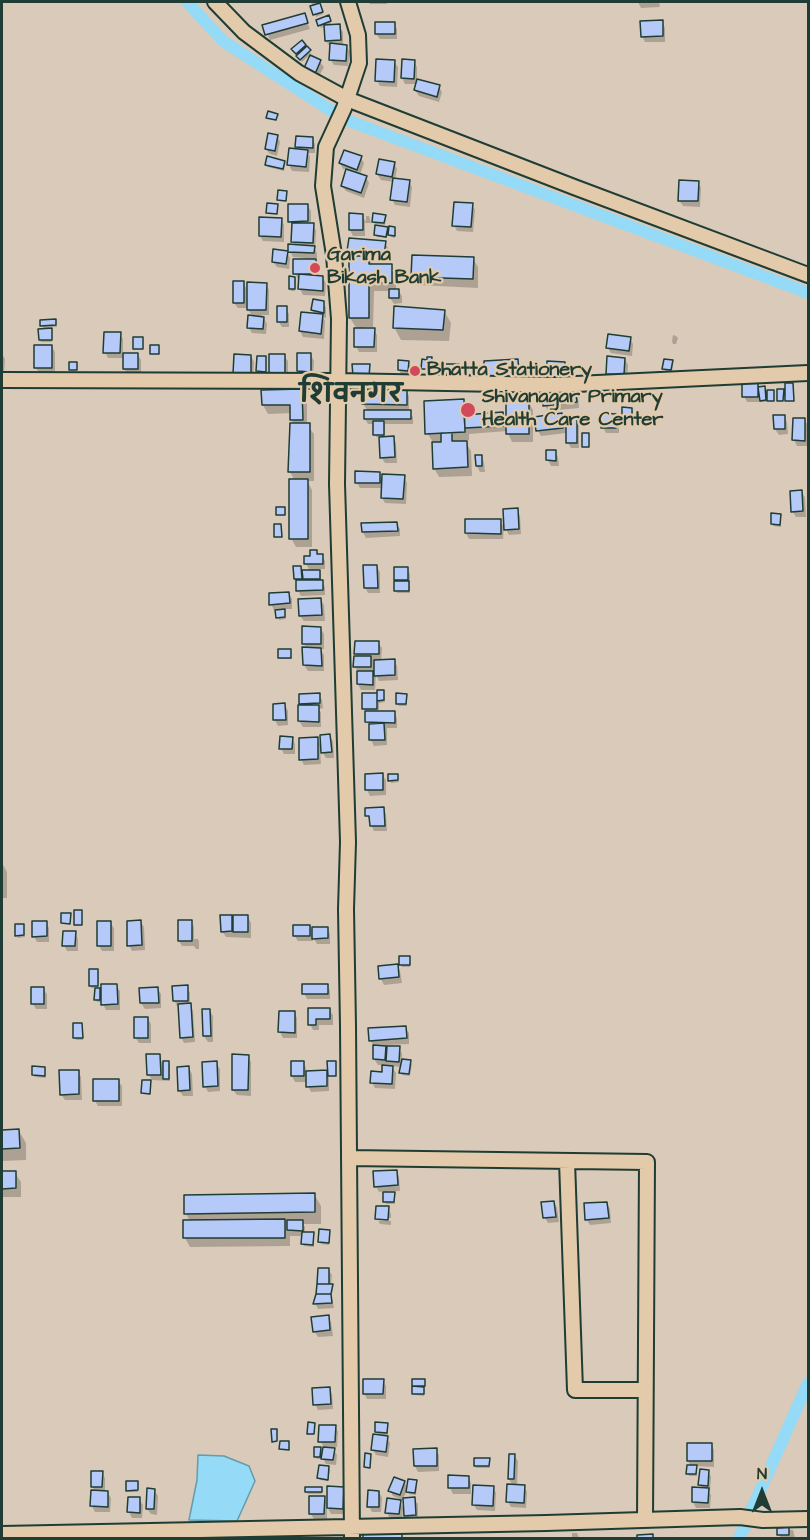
<!DOCTYPE html>
<html>
<head>
<meta charset="utf-8">
<style>
	body { margin:0 }
	#map { position:relative; width:810px; height:1540px; overflow:hidden; background:#d9caba; font-family:"Architects Daughter",sans-serif }
	canvas { display:block }
	.frame { position:absolute; inset:0; border:3px solid #1f3d34; pointer-events:none }
	.north { position:absolute; left:732px; top:1462px; width:60px; height:60px; -webkit-text-stroke:4px #e2caaa; paint-order:stroke; rotate:0deg; font-size:16px; font-weight:700; line-height:24px; text-align:center; color:#1f3d34 }
	.north::after { content:''; display:block; margin:auto; width:21px; height:27px; background:#1f3d34; clip-path:polygon(50% 0,100% 100%,50% 72%,0 100%) }
</style>
</head>
<body>
<div id="map">
<canvas width="810" height="1540"></canvas>
<div class="frame"></div>
<div class="north">N</div>
</div>
<script>
const g = document.querySelector('canvas').getContext('2d');
g.lineJoin = 'round';
function paint(path, color) { g.fillStyle = color; g.fill(path, 'evenodd'); }
function trace(path, color, width, dash) { g.strokeStyle = color; g.lineWidth = width; g.lineCap = dash ? 'butt' : 'round'; g.setLineDash(dash || []); g.stroke(path); }
function label(font, color, halo, rows, align = 'center') {
  g.font = font + ' "Architects Daughter","Playpen Sans Deva",sans-serif'; g.lineWidth = 4.5; g.setLineDash([]); g.textBaseline = 'middle'; g.strokeStyle = halo; g.fillStyle = color; for (const [text, x, y, turn = 0] of rows) {
    g.save(); g.translate(x, y); g.rotate((+turn || 0) * Math.PI / 180); g.textAlign = isNaN(turn) ? turn : align; if (halo) g.strokeText(text, 0, 0); g.fillText(text, 0, 0); g.restore();
  }
}
const water = new Path2D(`
	M198 1455 224 1456 249 1466 255 1481 237 1521 189 1520 197 1480Z`);
paint(water, '#95daf7');
trace(water, '#669ba9', 1.5);
paint(new Path2D(`
	M311 2H321H318L323 14 316 17Z
	M369 2H387V4H370Z
	M638 2H659L660 7 641 8Z
	M304 15 310 29 270 40 264 26Z
	M328 17 331 24 326 26H339L343 32V46H346L350 52 348 66 334 65 330 59 331 46 330 47 326 41 325 26 321 28 319 25Z
	M662 22 665 28V42H645L642 36Z
	M394 23 397 29V39H380L376 34Z
	M305 46 311 54 302 62 294 51Z
	M311 57 320 62 324 67 318 78 309 74 305 68Z
	M394 62 398 67 397 87 380 86 377 81Z
	M414 62 417 67V80L439 87 442 92 439 102 419 96 415 90 417 84H405L402 78Z
	M277 136 280 142 277 156 270 154 266 149Z
	M312 138 315 144V153H308L310 157 309 172 292 171 289 165 299 151 297 147Z
	M361 158 364 163 360 175 366 177 369 183 364 198 346 191 342 186 348 170 343 169 340 163Z
	M284 162 285 164 284 171 268 167 267 165Z
	M394 163 397 169 395 179 409 181 412 187 410 207 395 205 392 199 394 182 381 180 377 174Z
	M698 182 701 188 700 207 683 206 679 200Z
	M307 205 311 211V225H313L316 231 315 249 317 253V258H314L318 266V277H322L326 283 325 296 303 295 300 289V279H296L295 291H291L290 289 291 278 298 279 295 273 305 260V258L293 257 290 251 295 246 293 242V228L290 221Z
	M472 205 475 210 473 232 457 231 454 225Z
	M350 215H362L366 222V216H369L371 223H365V236H353L350 230Z
	M385 216 386 218 385 225 375 224 373 221Z
	M281 219 284 225V242L263 241 260 236Z
	M387 228 390 234 394 228 395 238 391 237 388 232 387 238 377 237 375 234Z
	M385 243 388 248 387 260 369 258 373 265H391L396 274V290H398L402 296V303L394 304 390 298V291H374L373 327H365V330H374L377 335V352H359L356 346 357 329 350 318 353 257 349 251Z
	M287 252 290 258 289 269 277 267 273 262Z
	M473 259 478 267V288L418 285 413 276Z
	M243 282 248 292 266 284 269 290V315H262L267 324 266 334 252 333 249 328 253 317 247 308H238L234 303Z
	M323 302 326 308V318L323 317 325 321 324 339 303 337 300 331 315 315 312 310Z
	M286 308 289 314V327H282L279 322Z
	M444 311 451 323 449 341 401 340 394 327Z
	M55 321 57 327H49L52 332V342H41L40 340 44 330 42 325Z
	M120 334 123 339V354H137L141 360V374H128L124 369V358H108L105 352Z
	M673 335 676 336 678 338 676 344H673L672 341Z
	M630 338 633 344 632 356 611 353 608 348Z
	M51 346 55 352V373H39L36 368Z
	M2 354 5 359 4 375H2Z
	M299 354 311 355 314 361 313 377H302L298 371Z
	M251 356 254 362 253 380 234 374Z
	M284 356 288 361V379H274L271 373Z
	M625 359 628 365 627 380 611 379 608 373Z
	M518 361 521 367V382L489 383Z
	M672 361 673 364 672 372 665 371 664 369Z
	M408 362 411 368 410 376H402L399 370Z
	M565 364 568 369 567 383 551 382 548 376Z
	M459 365 464 374 480 367 483 373V380H467L462 372V379H447L444 374Z
	M755 380 759 388H764L765 390 766 402H747L744 396Z
	M302 390 307 399V425L314 434V481H307L312 490V547H296L291 538 295 481 290 472 292 425H294L292 420V413L268 414 263 405Z
	M406 390 409 396V412L413 417V424H385V438L393 437 396 443 397 463H385L382 458 380 437H376L375 434V424H368L365 419 368 411 363 404Z
	M575 390 578 396 579 408 548 411 545 405Z
	M463 400 468 409V416L502 414 507 422 528 401 533 410V442H512L507 431 469 434V440L465 441 471 451 472 476 439 477 434 468 433 442 427 433Z
	M631 409 633 411 632 421H625L624 418Z
	M561 415 564 421 566 433 541 436 538 431 536 418Z
	M615 415 619 421V433H606L603 427Z
	M784 417 787 422 788 434 779 435 775 429Z
	M804 420 808 425 807 446H797L794 440Z
	M576 421 579 426V448H571L568 443Z
	M555 451 558 457 559 466H551L548 460Z
	M481 457 484 462 485 472H480L477 466Z
	M379 473 383 481 404 477 407 483 406 504 385 503 382 498 383 488H360L357 483Z
	M801 492 805 497 806 517H796L793 512Z
	M517 510 520 516 521 534 509 535 506 529Z
	M780 515 781 517V527L773 526 772 524Z
	M466 520 500 521 504 527 503 539H469L466 533Z
	M396 523 400 529V536L366 538 363 532Z
	M317 552 319 556H322L325 561V569H318L321 573V581L325 587V595L301 596 298 590 295 578 301 567 302 572 310 571 306 564Z
	M376 566 380 572V593H368L365 587Z
	M407 569 410 574V593H397L396 590 397 583 395 580Z
	M289 594 292 599V609H283L286 619 279 620 277 610H274L271 604Z
	M321 600 324 605 325 621H304L300 616Z
	M320 628 324 634V649H320L324 655V671H308L304 665 307 649 304 644Z
	M378 643 382 648 381 661H394L397 666 398 680 379 681 376 675 375 690H361L358 684 359 673 355 667 358 658 356 653Z
	M290 651 292 659H281L280 657Z
	M383 691 385 702 379 703V712L394 713 397 718V728H387V745L374 746 371 740 370 728 367 722V714L364 709 379 699Z
	M319 695 322 700 323 708 319 709 321 713V727H303L299 721 303 707 301 703Z
	M406 695 407 697V706H399L397 703Z
	M285 705 288 711V725L278 726 275 720Z
	M329 736 333 741 334 758H326L320 748 321 764 304 765 301 759 317 739 323 748Z
	M292 738 295 744V754H284L281 748Z
	M382 775 386 780V795L370 796 367 790Z
	M397 775 399 782 391 783 390 780Z
	M383 809 386 814 387 831H374L367 815Z
	M2 863 7 872V898H2Z
	M222 917H248L251 923V938L226 937 222 931Z
	M140 921 144 927 145 950 132 951 129 945Z
	M191 921 194 927V939H198L199 942V949H196L194 946H182L179 941Z
	M46 923 49 928V942H37L34 936Z
	M110 923 114 928V951H102L99 946Z
	M23 925 25 937 18 938 17 936Z
	M310 927 314 934 327 928 330 934V944H317L313 937V941H298L294 935Z
	M75 933 78 939V951H67L64 945Z
	M409 957 410 967H402L401 965Z
	M397 965 400 971 402 983 384 985 381 979 380 967Z
	M97 970 99 973 98 988 102 995 116 986 120 991V1010H106L102 1002H97L96 999V988H92L90 986Z
	M327 985 330 991V999H307L304 993Z
	M187 987 190 993V1005L193 1011 195 1042 184 1043 181 1037 179 1006H177L174 1000Z
	M157 988 161 994V1008L145 1009 141 1003Z
	M43 989 47 994V1009H36L33 1004Z
	M310 1009H329L333 1015V1025H319V1030H313L310 1024Z
	M209 1010 213 1016V1042H208L204 1036Z
	M294 1012 297 1018V1038H283L280 1032Z
	M147 1018 151 1024V1043H139L135 1037Z
	M82 1024 83 1040H76L75 1038Z
	M405 1028 409 1033V1044L387 1045V1047L399 1048 402 1054V1060L410 1062 412 1064 410 1076 402 1075 400 1072 402 1067 391 1066 396 1073 395 1089 375 1088 372 1082 383 1073V1065H378L374 1059V1046L370 1040Z
	M159 1055 162 1063H169L170 1065V1081L152 1080 149 1075Z
	M248 1056 251 1062V1096L237 1095 233 1090Z
	M303 1062 306 1068V1072H326L329 1078V1091L311 1092 308 1086 307 1082H295L292 1076Z
	M216 1063 220 1069V1091L208 1092 205 1086Z
	M44 1068 46 1078 35 1077 33 1075Z
	M189 1068 192 1074 193 1096H183L179 1090Z
	M78 1071 81 1077 82 1100H65L61 1094Z
	M118 1081 122 1086V1106H98L95 1101Z
	M2 1131H19L26 1143V1160L2 1161Z
	M396 1171 399 1177 400 1191H387V1194H394L395 1204H386L385 1202V1191L379 1192 376 1186Z
	M2 1173H15L21 1182V1197H2Z
	M314 1194 321 1206V1224H303L305 1227V1233L313 1234 314 1236V1247L304 1246 303 1244V1236H290V1246L190 1247 185 1238 190 1221 186 1214Z
	M554 1202 557 1208 559 1222 548 1223 545 1218Z
	M607 1203 610 1209 611 1223 590 1225 586 1219Z
	M388 1208 391 1214V1218H378V1221H391V1225L380 1224 377 1219Z
	M329 1231 330 1234 329 1245 321 1244 320 1242Z
	M328 1269 332 1275 331 1285 333 1288 330 1289 332 1301V1298L334 1308 318 1309 315 1303Z
	M328 1317 331 1322 333 1336 318 1337 315 1332Z
	M413 1380H424L425 1383 424 1396 415 1395 413 1393Z
	M383 1381 386 1386V1399H367L364 1393Z
	M329 1388 332 1394 333 1409 318 1410 315 1404Z
	M387 1424 388 1427V1435H385L390 1443 388 1457 376 1455 373 1450 379 1436 376 1432Z
	M335 1426 338 1432 337 1447H332L337 1455 336 1465 326 1464 321 1455V1459H317L315 1456 320 1449 323 1454 324 1447 320 1441Z
	M711 1444 714 1450V1467L696 1466 697 1469V1476H689L688 1473 691 1467 688 1461Z
	M436 1450 439 1455V1471L418 1472 415 1466Z
	M514 1455 518 1461 517 1486 524 1487 527 1492 526 1508 511 1507 508 1502 513 1486 509 1479Z
	M489 1460 490 1468H476L475 1466Z
	M328 1467 330 1470 328 1481 320 1480 319 1478Z
	M708 1471 711 1477 710 1491H708L711 1495 710 1508H696L693 1502 703 1489 700 1485Z
	M102 1473 105 1478V1492H107L111 1498 110 1512H95L92 1506 96 1492 92 1486Z
	M468 1477 471 1483V1494H453L450 1488Z
	M404 1482 408 1489 416 1482 417 1484 416 1495 409 1494 407 1490 403 1499H414L418 1504V1520L409 1521 406 1515 407 1502 393 1496 390 1490Z
	M137 1483 138 1492H129L128 1490Z
	M493 1487 496 1493 495 1511 477 1510 474 1505Z
	M343 1488 347 1494 346 1514H331L327 1506V1520L314 1519 311 1514V1494H308L306 1492 321 1489 322 1494H311V1497H324L328 1505Z
	M154 1490 158 1496 157 1515 151 1514 147 1509Z
	M379 1492 382 1498 381 1512H372L369 1506Z
	M139 1499 143 1505 142 1518H132L129 1512Z
	M400 1502 403 1508 402 1520 390 1518 386 1512Z
	M788 1529 789 1530H793L795 1538H781L779 1535Z
	M572 1533H577L579 1538H572Z
	M401 1535 403 1538H365V1536Z`), '#0003');
trace(new Path2D(`
	M187 2 223 41 330 110 352 122 808 293
	M751 1511 808 1383
	M739 1538 746 1524`), '#95daf7', 12);
const building = new Path2D(`
	M320 3 323 12 313 15 310 6Z
	M305 13 308 23 265 35 262 25Z
	M329 15 331 21 318 26 316 20Z
	M663 20V36L641 37 640 21Z
	M375 22H395V34H375Z
	M340 24 341 40 325 41 324 25Z
	M302 40 306 45 296 54 291 49Z
	M330 43 347 45 346 61 329 60Z
	M307 46 311 50 300 60 296 56Z
	M310 55 321 60 315 74 304 68Z
	M376 59 395 60 394 82 375 81Z
	M402 59 415 60 414 79 401 78Z
	M417 79 440 85 437 97 414 90Z
	M268 111 278 114 276 120 266 118Z
	M268 133 278 135 275 151 265 149Z
	M296 136 313 137V148L295 147Z
	M289 148 308 150 306 167 287 165Z
	M344 150 362 156 357 170 339 163Z
	M267 156 285 161 283 169 265 165Z
	M379 159 395 162 392 177 376 174Z
	M346 169 367 176 361 193 341 186Z
	M393 178 410 180 407 202 390 200Z
	M679 180 699 181 698 201H678Z
	M278 190 287 191 286 201 277 200Z
	M454 202 473 203 471 227 452 226Z
	M267 203 278 204 277 214 266 213Z
	M288 204H308V221L288 222Z
	M349 213 363 214V230H349Z
	M373 213 386 215 384 223 372 222Z
	M259 217 282 218 281 237 259 236Z
	M292 223H314L313 243 291 242Z
	M375 225 388 227 386 237 374 235Z
	M389 226 395 227V236L388 235Z
	M349 238 386 241 384 255 347 251Z
	M288 244 315 246 314 253 288 252Z
	M273 249 288 251 286 264 272 262Z
	M412 255 474 257 473 279 411 277Z
	M349 256H369V264H392V283H369V318H349Z
	M293 259H316V274H293Z
	M299 274 323 276V291L298 289Z
	M289 276 295 277V289H289Z
	M233 281H244V303H233Z
	M247 282 267 283 266 310H247Z
	M389 289H399V298H389Z
	M313 299 324 301V313L311 310Z
	M277 306H287V322H277Z
	M394 306 445 310 443 330 393 328Z
	M301 312 323 314 321 334 299 331Z
	M248 315 264 317 263 329 247 328Z
	M56 319V325L40 326V320Z
	M52 328V340H39L38 329Z
	M354 328H375L374 347H354Z
	M104 332H121L120 353H103Z
	M608 334 631 337 629 351 606 348Z
	M133 337H143V349H133Z
	M34 345H52V368H34Z
	M150 345H159V354H150Z
	M123 353H138V369H123Z
	M297 353H311V372L297 371Z
	M234 354 251 355V375L233 374Z
	M269 354H285V374H269Z
	M257 356H266V372L256 371Z
	M607 356 625 358 624 375 606 374Z
	M427 357H432L431 369H421L422 359 427 360Z
	M518 359 519 376 484 378V361Z
	M664 359 673 360 671 370 662 369Z
	M398 360 409 361 408 371 398 370Z
	M547 361 565 362 564 378 546 376Z
	M69 362H77V370H69Z
	M352 364H370L369 377 353 376Z
	M442 364H459V374H442Z
	M475 366H481V375H462V367Z
	M747 379H756V383H758V397H742V383H747Z
	M785 383H793L794 401H785Z
	M765 386 766 400 760 401 758 387Z
	M362 388 407 389V405L362 404Z
	M575 388 577 402 543 406 542 392Z
	M302 389 303 420H290V405H262L261 390Z
	M777 389H784L783 401H777Z
	M767 390H774V401H767Z
	M464 399 465 432 425 434 424 401Z
	M506 399H529V434H506Z
	M622 407 632 408V419H622Z
	M364 410H411V419H364Z
	M503 412 504 426 465 428 464 415Z
	M562 413 563 428 536 431 534 417Z
	M602 413 616 414V428H601Z
	M773 415H785V429H774Z
	M793 418H805V441L792 440Z
	M566 419H577V443H566Z
	M373 421H384V435H373Z
	M290 423H310V472H288Z
	M441 433H452V441H467L468 467 433 469 432 442H441Z
	M582 433H589V447H582Z
	M394 436 395 457 380 458 379 437Z
	M546 450H556V461L546 460Z
	M475 455H482V466H476Z
	M355 471 380 472V483H355Z
	M382 474 405 475 403 499 381 498Z
	M289 479H308V539H289Z
	M802 490 803 511 791 512 790 491Z
	M276 507H285V515H276Z
	M518 508 519 529 504 530 503 509Z
	M771 513 781 514 780 525 771 524Z
	M465 519H501V534L465 533Z
	M397 522 398 531 362 532 361 523Z
	M274 524H281L282 537H274Z
	M310 550H317V554H323V564H304V556H310Z
	M363 565H377L378 588H364Z
	M293 566H301L302 579H294Z
	M394 567H408V580H394Z
	M302 570H320V579H303Z
	M296 580H323V590L296 591Z
	M394 581H409V591H394Z
	M289 592 290 603 269 605V593Z
	M321 598 322 615 299 616 298 599Z
	M285 609V617L276 618 275 610Z
	M302 626 321 627V644H302Z
	M355 641H379V654H354Z
	M302 647 321 648 322 666 303 665Z
	M278 649H291V658H278Z
	M354 656H371V667H353Z
	M395 659V675L374 676V660Z
	M357 671H373V685L357 684Z
	M377 690H384V700L377 701Z
	M320 693V703L299 704V694Z
	M362 693H377V709H362Z
	M396 693 407 694 406 704H396Z
	M285 703 286 720H273V704Z
	M298 705H319V722L298 721Z
	M365 711H395V723L365 722Z
	M384 723 385 740H369V724Z
	M330 734 332 752 321 753 320 735Z
	M280 736 293 737 292 749H279Z
	M318 737V759L299 760V738Z
	M383 773V790H365V774Z
	M388 774H398V780L388 781Z
	M384 807 385 826H370L369 816H365V808Z
	M74 910H82V925H74Z
	M61 913H71L70 924 61 923Z
	M220 915H232V931L221 932Z
	M233 915H248V932H233Z
	M141 920 142 945 127 946V921Z
	M178 920H192V941H178Z
	M32 921H47V936L32 937Z
	M97 921H111V946H97Z
	M15 924H24V935L15 936Z
	M293 925H310V936H293Z
	M312 927H328V938L312 939Z
	M63 931H76L75 946H62Z
	M399 956H410V965H399Z
	M398 964 399 977 379 979 378 966Z
	M89 969H98V986H89Z
	M101 984H117L118 1004 101 1005Z
	M302 984H328V994H302Z
	M188 985V1001H173L172 986Z
	M31 987H44V1004H31Z
	M158 987 159 1003H140L139 988Z
	M95 988H100V1000H94Z
	M191 1003 193 1037 180 1038 178 1004Z
	M308 1008H330V1019H316V1025H308Z
	M202 1009H210L211 1036H203Z
	M279 1011H295V1033L278 1032Z
	M134 1017H148V1038H134Z
	M73 1023H82L83 1038H73Z
	M406 1026 407 1038 369 1041 368 1028Z
	M373 1045 386 1046 385 1060 373 1059Z
	M387 1046H400L399 1062 386 1061Z
	M146 1054H160L161 1075H147Z
	M232 1054 249 1055 248 1090H232Z
	M402 1059 411 1060 409 1074 399 1073Z
	M163 1061H169V1079H163Z
	M217 1061 218 1086 203 1087 202 1062Z
	M291 1061H304V1076H291Z
	M327 1061H336V1076H328Z
	M382 1065 393 1066 392 1084 370 1083 371 1071 382 1072Z
	M32 1066 45 1067V1076L32 1075Z
	M189 1066 190 1090 178 1091 177 1067Z
	M59 1070H79V1094L60 1095Z
	M327 1070V1086L306 1087V1071Z
	M93 1079H119V1101H93Z
	M142 1080H151L150 1094 141 1093Z
	M19 1129 20 1148 2 1149V1130Z
	M397 1170 398 1185 374 1187 373 1171Z
	M2 1171H16V1188L2 1189Z
	M383 1192H395L394 1202H383Z
	M315 1193V1212L184 1214V1195Z
	M554 1201 556 1217 543 1218 541 1202Z
	M607 1202 609 1218 585 1220 584 1203Z
	M376 1206H389L388 1220 375 1219Z
	M285 1219V1238H183V1220Z
	M287 1220H303V1231L287 1230Z
	M319 1229 330 1230 329 1243 318 1242Z
	M302 1232H314L313 1245 301 1244Z
	M318 1268H329V1284H317Z
	M317 1284H333L331 1294H316Z
	M316 1294H331L332 1303 313 1304Z
	M329 1315 330 1330 313 1332 311 1317Z
	M363 1379H384L383 1394H363Z
	M412 1379H425V1386H412Z
	M412 1386 424 1387V1394H412Z
	M330 1387 331 1404 313 1405 312 1388Z
	M308 1422 315 1423 314 1434H307Z
	M375 1422 388 1423 387 1433 375 1432Z
	M319 1425H336L335 1442H318Z
	M271 1429H277V1441L272 1442Z
	M373 1434 388 1436 386 1452 371 1450Z
	M280 1441H289V1450L279 1449Z
	M687 1443H712V1461H687Z
	M314 1447H321L320 1457H314Z
	M323 1447 335 1448 333 1460 321 1459Z
	M437 1448V1466H414L413 1449Z
	M365 1453 371 1454 370 1468 364 1467Z
	M509 1454H515L514 1479H508Z
	M474 1458H490L489 1466H474Z
	M319 1465 329 1466 328 1480 317 1478Z
	M687 1465H697L696 1474H686Z
	M700 1469 709 1470 708 1486 698 1485Z
	M91 1471H103L102 1487H91Z
	M448 1475 469 1476V1488H448Z
	M394 1477 405 1481 400 1495 388 1491Z
	M408 1479 417 1480 415 1493 406 1492Z
	M126 1481H138V1490L126 1491Z
	M507 1484 525 1485 524 1503 506 1502Z
	M473 1485 494 1486 493 1506 472 1505Z
	M327 1486 344 1487 343 1509 327 1508Z
	M305 1487H322V1492H305Z
	M692 1487 709 1488 708 1503 692 1502Z
	M147 1488 155 1489 154 1509H146Z
	M91 1490 108 1491V1507L90 1506Z
	M368 1490 379 1491V1507H367Z
	M309 1496H325L324 1514H309Z
	M128 1497H140V1513L127 1512Z
	M415 1497 416 1515 404 1516 403 1498Z
	M387 1498 401 1500 399 1514 385 1513Z
	M789 1527V1535H777V1528Z
	M402 1533V1538H363V1534Z
	M653 1534V1538H637V1535Z`);
paint(building, '#b6caf9');
trace(building, '#1f3d34', 1.5);
const minor = new Path2D(`
	M215 2 244 32 299 73 347 99 574 187 808 275
	M348 2 358 35 359 63 344 108 326 147 323 186 334 255 339 319 337 484 348 842 346 909 348 1026 352 1538
	M2 380 338 381 555 385 808 373
	M349 1158 647 1162 645 1520
	M567 1161 575 1390H645
	M2 1534 546 1523 740 1517 763 1520 808 1519`);
trace(minor, '#1f3d34', 18);
trace(minor, '#e2caaa', 14);
for (const [x, y, r, color] of [
	[315,268,6,"#d1495b"],
	[415,371,6,"#d1495b"],
	[468,410,8,"#d1495b"]
]) { const dot = new Path2D(); dot.arc(x, y, r, 0, 2 * Math.PI); g.fillStyle = color; g.fill(dot); trace(dot, '#e2caaa', 2); }
label('bold 20px', '#1f3d34', '#e2caaa', [
	["Garima",327,256],
	["Bikash Bank",327,279],
	["Bhatta Stationery",427,371],
	["Shivanagar Primary",482,398],
	["Health Care Center",482,421]
], 'left');
label('bold 26px', '#1f3d34', '#e2caaa', [
	["शिवनगर",351,397]
]);
</script>
</body>
</html>
